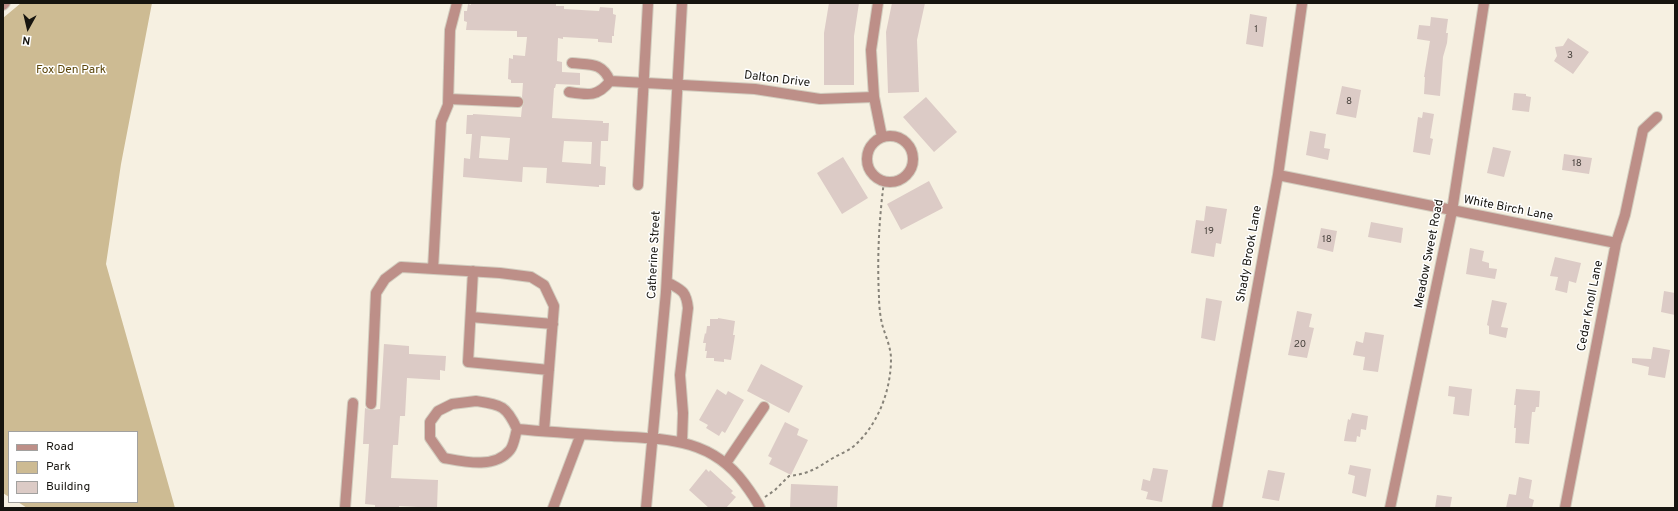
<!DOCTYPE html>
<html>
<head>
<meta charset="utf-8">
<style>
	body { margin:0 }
	#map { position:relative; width:1678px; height:511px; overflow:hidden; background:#f6f0e1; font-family:Overpass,sans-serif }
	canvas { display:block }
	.frame { position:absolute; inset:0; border:4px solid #16140f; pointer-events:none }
	.legend { position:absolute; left:8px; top:431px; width:130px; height:72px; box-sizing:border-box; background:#fff; border:1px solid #a2a19f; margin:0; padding:5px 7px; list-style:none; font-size:12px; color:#16140f }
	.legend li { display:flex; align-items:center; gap:8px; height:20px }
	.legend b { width:20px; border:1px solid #a2a19f }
	.north { position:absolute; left:8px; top:8px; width:40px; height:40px; -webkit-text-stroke:3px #fff; paint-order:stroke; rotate:188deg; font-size:11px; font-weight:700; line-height:16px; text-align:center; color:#16140f }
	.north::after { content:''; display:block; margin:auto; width:14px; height:18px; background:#16140f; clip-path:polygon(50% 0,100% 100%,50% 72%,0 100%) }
</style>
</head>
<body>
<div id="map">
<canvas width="1678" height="511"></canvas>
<div class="frame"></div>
<ul class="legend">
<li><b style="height:5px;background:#bd8f88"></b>Road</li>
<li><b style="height:11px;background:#cdbb93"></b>Park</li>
<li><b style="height:11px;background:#dccbc6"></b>Building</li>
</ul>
<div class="north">N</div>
</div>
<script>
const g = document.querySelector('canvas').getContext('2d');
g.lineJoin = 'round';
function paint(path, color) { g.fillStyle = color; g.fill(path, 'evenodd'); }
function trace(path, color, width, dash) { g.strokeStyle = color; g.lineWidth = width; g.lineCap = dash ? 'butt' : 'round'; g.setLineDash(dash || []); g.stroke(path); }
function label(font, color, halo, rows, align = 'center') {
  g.font = font + ' Overpass,sans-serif'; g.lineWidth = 3; g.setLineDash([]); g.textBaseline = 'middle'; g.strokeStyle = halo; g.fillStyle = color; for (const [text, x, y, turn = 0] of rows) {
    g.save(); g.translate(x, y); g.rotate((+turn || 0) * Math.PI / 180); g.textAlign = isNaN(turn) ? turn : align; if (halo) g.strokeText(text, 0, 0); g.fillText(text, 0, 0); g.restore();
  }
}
paint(new Path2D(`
	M21 3H152L121 164 106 264 175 508H27L18 502H137V432H9V497L3 493V18Z`), '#cdbb93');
paint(new Path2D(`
	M471 3H556V6H564V9L599 11 600 7 613 8V14L616 15 614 32V36H612V43L598 42V39L563 37V39L558 38 557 61 562 62V72L580 73V85L556 84 555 88H554L552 118 603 121V123H609L608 141H601L600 164V166L606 167 605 185H599V187L546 183 547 168 523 167 522 182 463 177 464 158 470 159 472 134H466L467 115H473V114L521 117 522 107 524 103 522 97 523 83H511V80L508 79 509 58 513 59V55L525 56 527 37H517V31L466 30 467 22 464 21V11H467L468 4 471 5ZM481 136 510 138 508 160 479 158ZM564 141 592 142 591 164 562 162Z
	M829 3H859L854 36V85H824V33Z
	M892 3H925L917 40 919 92 888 93 886 32Z
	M1250 14 1267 17 1263 47 1246 44Z
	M1431 17 1448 19 1446 33H1448L1447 43 1443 57 1440 96 1424 94 1425 77H1424L1430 41 1417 39 1419 25 1430 26Z
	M1568 38 1589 52 1573 74 1554 61 1557 56 1555 47 1563 46Z
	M1342 86 1361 90 1356 118 1336 114Z
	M1514 93 1526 94V96L1531 97 1529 112 1512 110Z
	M926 97 957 132 934 152 903 117Z
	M1423 112 1434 114 1430 138 1433 139 1430 155 1413 152 1418 117 1422 118Z
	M1310 131 1326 134 1324 148 1330 149 1328 160 1306 155Z
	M1493 147 1511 151 1504 177 1487 173Z
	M1564 154 1592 158 1589 174 1562 170Z
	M843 157 868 198 842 214 817 173Z
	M929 181 943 208 901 230 887 204Z
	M1206 206 1227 209 1221 244 1216 243 1214 257 1191 253 1196 220 1204 221Z
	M1371 222 1403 228 1401 243 1368 237Z
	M1321 228 1337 231 1333 252 1317 248Z
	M1470 248 1484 251 1482 261 1489 263V268L1497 269 1495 279 1466 274Z
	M1555 257 1581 263 1576 283 1569 281 1567 293 1555 290 1558 277 1550 276Z
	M1664 291 1675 293V315L1661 312Z
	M1206 298 1222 301 1215 341 1201 338Z
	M1492 300 1507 303 1501 327 1508 328 1506 338 1489 334V326L1487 325Z
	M1297 311 1312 314 1309 327 1314 328 1307 358 1288 355Z
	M718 318 735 321 733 335H735L731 360 724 359V362L714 361V358H706L707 351H705L706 343H703L705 333 706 334 707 326H710V319H718Z
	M1365 332 1384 335 1378 372 1363 370 1365 357 1353 355 1356 341 1363 343Z
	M384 344 409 346V354L446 356 445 371 440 370V380L407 378 405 416H400L398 445H393L391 478 438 480 437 508 399 506V508H375V505L365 504 369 444H363L365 408 370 410 380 409Z
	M1653 347 1670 350 1665 378 1648 375 1649 367 1632 363V358L1651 359Z
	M761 364 803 386 789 413 747 391Z
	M1449 386 1472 389 1469 416 1453 414 1455 397 1448 396Z
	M717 389 726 395 728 391 744 400 725 433 722 431 719 436 706 428 708 425 699 420Z
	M1516 389 1540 391 1539 407H1536L1535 412H1532L1529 444 1515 443 1516 428H1514L1516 405H1514Z
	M1352 413 1368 416 1366 430 1361 429 1360 437 1357 436 1356 442 1344 441 1348 419 1350 420Z
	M785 422 799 429 797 435 808 440 791 475 769 464 772 458 768 456Z
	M1350 465 1371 469 1366 497 1352 493 1355 476 1348 474Z
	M1153 468 1168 470 1162 502 1146 499 1148 492 1141 490 1143 479 1150 481Z
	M706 469 709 472 710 470 733 491 731 493 736 497 726 508H709L689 490Z
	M1268 470 1285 473 1279 501 1262 498Z
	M1519 477 1532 480 1529 498 1534 500 1532 508H1506L1509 494 1516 495Z
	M791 484 838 486 837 508H790Z
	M1437 495 1452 497 1450 508H1435Z`), '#dccbc6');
const minor = new Path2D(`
	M878 3 871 50 874 97 882 137
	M3 5 5 3
	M572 63C590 65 602 62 610 81
	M610 81 755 89 820 99 874 97
	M569 92C588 95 598 97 610 81
	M449 99 518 102
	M867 159a23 23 0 1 1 46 0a23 23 0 1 1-46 0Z
	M1278 175 1616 243
	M638 185 648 3
	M433 269 441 122 448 105 450 30 457 3
	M473 271 468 362 549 370
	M667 282C681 290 686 290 688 308L680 375 683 413 682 442
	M471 317 553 324
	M476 401C501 405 506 405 517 429 515 436 514 445 510 450 495 469 465 462 444 458L430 438V422L438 411 452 404Z
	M371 404 376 293 385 279 401 267 500 273 531 277 544 285 554 306 544 431
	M517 429C549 432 580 434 612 436 663 439 710 437 744 483 750 491 756 499 760 508
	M726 463 764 407
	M345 508 353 403
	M553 508 581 434
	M646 508 666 292 682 3
	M1217 508 1278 175 1302 4
	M1390 508 1452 211 1484 3
	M1565 508 1616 243 1625 215 1643 130 1657 117`);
trace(minor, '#d2cdbf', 12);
trace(new Path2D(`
	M765 497 775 490 789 476C809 474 817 468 833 458 840 454 848 451 854 446 878 425 891 390 891 359 891 347 885 335 882 324 880 315 879 305 879 297 877 258 879 220 884 181`), '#878379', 2, [3, 3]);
trace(minor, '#bd8f88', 10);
label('10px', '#48423d', null, [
	["1",1256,30],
	["3",1570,56],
	["8",1349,102],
	["18",1577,164],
	["19",1209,232],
	["18",1327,240],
	["20",1300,345]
]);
label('12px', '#5d470c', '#fff', [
	["Fox Den Park",71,71]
]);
label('12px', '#16140f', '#fff', [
	["Dalton Drive",777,80,7],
	["White Birch Lane",1508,209,11],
	["Shady Brook Lane",1250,254,-80],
	["Meadow Sweet Road",1430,254,-79],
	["Catherine Street",655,255,-87],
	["Cedar Knoll Lane",1591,306,-79]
]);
</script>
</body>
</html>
